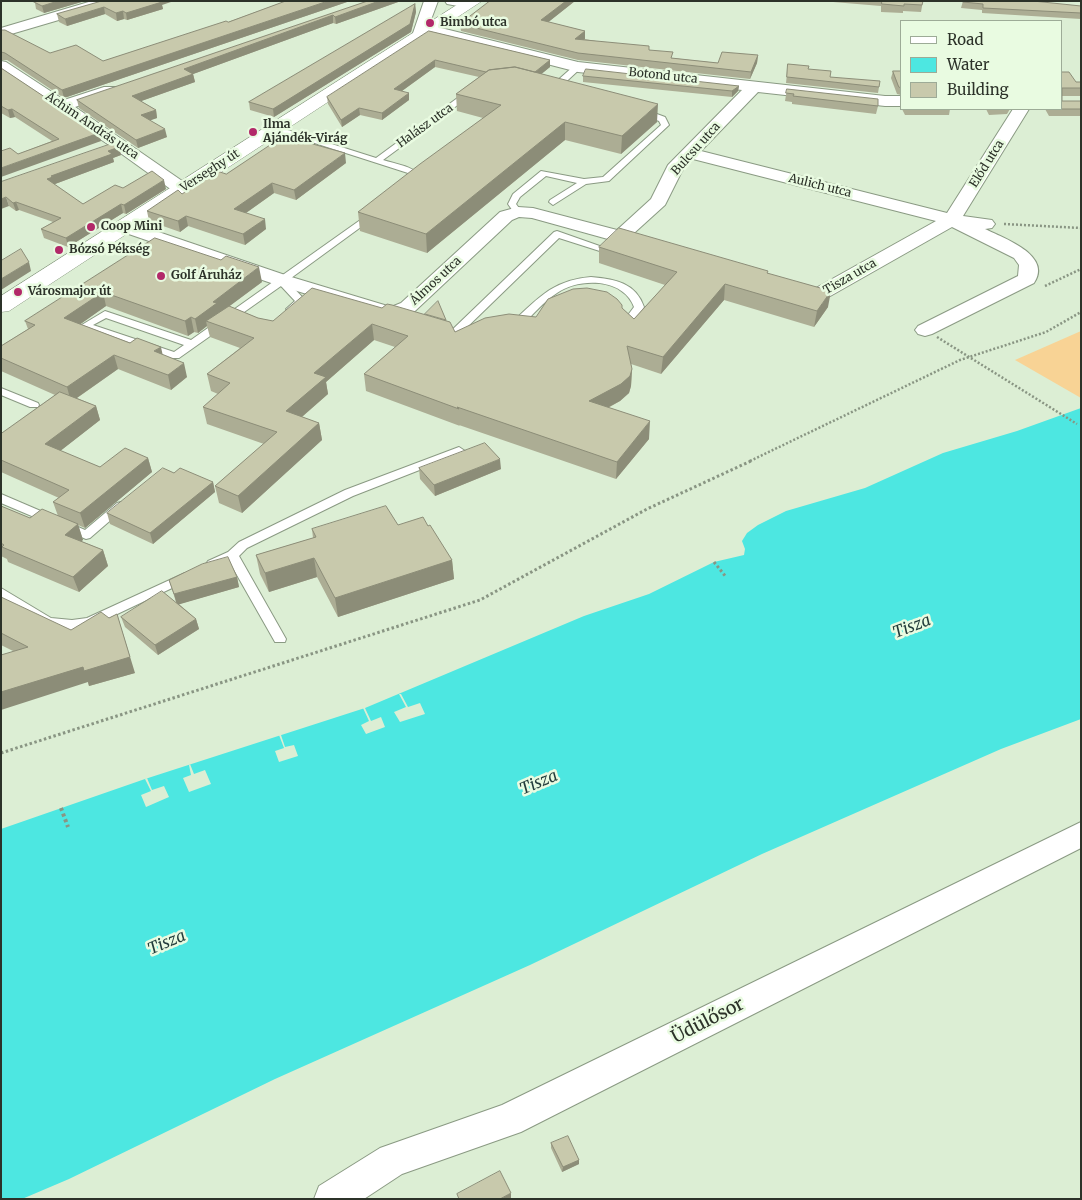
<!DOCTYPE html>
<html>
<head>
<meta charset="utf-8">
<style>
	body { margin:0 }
	#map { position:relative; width:1082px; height:1200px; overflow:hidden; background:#dceed4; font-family:Merriweather,serif }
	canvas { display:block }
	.frame { position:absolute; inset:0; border:2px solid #2c3229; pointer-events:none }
	.legend { position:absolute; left:900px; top:20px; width:162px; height:90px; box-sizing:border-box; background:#e9fbe1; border:1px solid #9dab97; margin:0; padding:6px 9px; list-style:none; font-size:15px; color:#2c3229 }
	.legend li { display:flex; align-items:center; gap:10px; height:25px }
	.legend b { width:25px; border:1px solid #9dab97 }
</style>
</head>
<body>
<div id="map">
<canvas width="1082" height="1200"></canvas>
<div class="frame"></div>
<ul class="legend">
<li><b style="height:6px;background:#fff"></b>Road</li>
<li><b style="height:14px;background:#4de7e1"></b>Water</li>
<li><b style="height:14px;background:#c8c9ac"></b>Building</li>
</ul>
</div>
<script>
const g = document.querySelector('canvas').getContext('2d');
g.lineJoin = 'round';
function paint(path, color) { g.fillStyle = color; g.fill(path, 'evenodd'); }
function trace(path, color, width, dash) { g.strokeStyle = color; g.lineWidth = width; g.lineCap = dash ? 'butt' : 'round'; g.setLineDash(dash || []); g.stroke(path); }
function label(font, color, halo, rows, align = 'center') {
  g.font = font + ' Merriweather,serif'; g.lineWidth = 5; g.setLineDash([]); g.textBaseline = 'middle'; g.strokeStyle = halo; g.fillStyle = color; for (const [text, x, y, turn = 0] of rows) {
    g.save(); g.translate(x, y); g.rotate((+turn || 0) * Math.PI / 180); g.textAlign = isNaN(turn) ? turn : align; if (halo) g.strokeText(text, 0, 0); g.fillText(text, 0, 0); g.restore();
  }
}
paint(new Path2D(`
	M1081 331V398L1015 360Z`), '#f8d395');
paint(new Path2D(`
	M1081 408V719L1001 749 762 854 530 965 275 1079 69 1179 22 1199H1V829L145 779 365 708 584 616 649 594 714 562 744 555 745 549 742 541 747 533 758 525 786 511 865 488 943 453 1017 431Z`), '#4de7e1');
paint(new Path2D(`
	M399 694H401L408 707 420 703 425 714 400 722 394 712 406 707Z
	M363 708H365L371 721 381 717 385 727 366 734 361 725 369 721Z
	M279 735H281L285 747 294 745 298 756 279 762 275 751 284 748Z
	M190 764 194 774 205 770 211 784 189 792 183 778 191 775 189 765Z
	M147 778 152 790 164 786 169 797 146 807 141 795 151 791 145 779Z`), '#dceed4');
const lane = new Path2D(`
	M575 65 582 67 555 92H549V88Z
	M467 91 474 93 383 160C396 164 412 166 421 176L416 186 413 187 409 184 412 177 408 173 271 129 278 127 376 158Z
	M640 110H646L665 117 669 125 609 181 586 184 553 205 549 202 550 200 577 183 546 176 520 197 516 204 522 212 518 215 515 214 508 204 513 194 541 171 584 179 603 177 661 125 659 121 640 114Z
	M373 211 376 212V216L287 281 306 301 291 312 286 309 295 301 281 286 179 358H171L81 328 80 326 105 311 191 340ZM106 318 184 345 174 352 93 325Z
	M557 231 611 250 606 253 559 238 459 335 438 332 437 330 442 327 453 329 554 232Z
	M591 277C615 279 636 283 644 307L631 325 627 326 622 323 634 307C624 278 579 277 557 293 543 302 532 316 520 327L513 329 508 326C536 301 551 280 591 277Z
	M1 388 38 403 39 405 38 407H30L1 395Z
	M459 447 465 451 463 453 353 496 247 548 239 556 286 639 285 642H275L229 561 212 568 206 564 208 561 228 552 239 542 345 490Z
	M1 494 85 530 117 503 121 502 127 506 90 538 86 539 1 503Z
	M185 573 189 574 191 577 189 580 94 625 72 630 44 625 1 598V588L51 618 72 620 87 618Z`);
const street = new Path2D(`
	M92 1H115L113 4 1 37V28Z
	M424 1H438L429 25 578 62 885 96H901V106H885L758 92 701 151 947 213 1013 109H1029L963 216 992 220 995 224 992 228 985 229C1003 238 1053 255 1034 283L932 334 925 336 918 334 915 330 918 326 1018 276 1019 265 1014 258 952 227 825 299C815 302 793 298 787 289L790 285 797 283 816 288 936 221 693 159 682 171 665 205 633 234 651 239 653 243 651 247 644 249 532 218 519 217 512 220 415 311 392 320 274 284 120 231 117 227 120 223 126 222 132 223 288 276 391 307 401 303 500 212 518 207 533 208 617 230 651 199 668 165 742 90 578 72 427 33 424 39H414L412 36Z
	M445 1H474L476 4 469 8 447 4Z
	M1 61 6 62 64 100 104 87H116L118 90 116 93 75 107 188 185 191 189 188 193 182 194 176 193 112 147 1 72Z
	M1081 822V848L521 1132 402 1174 364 1199H314L319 1186 380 1148 502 1105Z`);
const secondary = new Path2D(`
	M463 1H482L9 311 1 312V296Z`);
trace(lane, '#8a9a83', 2);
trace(street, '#8a9a83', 2);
trace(secondary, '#8a9a83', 1);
trace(new Path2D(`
	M1004 224 1081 228
	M1045 286 1081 269
	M750 461 960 360 1046 332 1081 312`), '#899583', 2.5, [2, 2]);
trace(new Path2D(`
	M714 562 726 577
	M1 753 480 600 647 509 753 460`), '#899583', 3, [2.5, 2.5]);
trace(new Path2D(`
	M61 808 68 827`), '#899583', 4, [3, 3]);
paint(lane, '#fff');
paint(street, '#fff');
paint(secondary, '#fff');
trace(new Path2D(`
	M937 337 1077 424`), '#899583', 2.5, [2, 2]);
paint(new Path2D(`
	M32 1H85L44 13 36 9 35 3Z
	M102 1 162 5 163 9 127 20 124 19 117 21 105 14 67 26 59 22 57 14Z
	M286 1H350L64 98 7 60H1V30L50 53 103 61 228 22Z
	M368 1H401L336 24 333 23 193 74 195 82 141 101 156 110 157 118 150 120 167 137 138 148 79 108 77 100Z
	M490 1H575L548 22 585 31V39H584L649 50 672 58 718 63 758 55 757 63 750 79 578 60 461 31 460 24Z
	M833 1H923L921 12 903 11V13L881 12V6L833 2Z
	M963 1 1081 6V19L982 13V10L961 8Z
	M415 4 416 12 411 32 274 117 250 110 249 102Z
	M429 31 550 60V67L541 74 657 122 621 154 565 140 427 253 360 231 358 212 483 118 457 111 456 94 479 77 435 67 402 91 409 100 382 120 360 115 342 127 328 104 327 97Z
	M788 64 808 69 830 77 879 87 878 93 786 83Z
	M1 68 99 133 101 141 18 154 52 141 15 117 10 118 1 113Z
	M893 71H901V95L897 94 891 78Z
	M1061 72 1076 82H1081V96H1062V101H1081V116H1049L1045 109H1061Z
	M583 76 739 86 738 91 732 97 583 82Z
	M787 89 878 106 876 114 792 104V102L785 101Z
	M902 109H950L949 115H905Z
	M986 109H1010L1007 114 989 115Z
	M119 147 121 155 113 158 114 162 55 184V185L83 204 123 188 166 189 126 214 123 213 68 247 44 238 41 229 53 222 19 210 16 211 9 206 1 182Z
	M346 163 296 200 274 193 246 213 266 229 245 245 188 226 180 232 149 221 147 211 226 174Z
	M155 238 262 282 229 306 258 318 273 321 382 308 446 320 455 332 536 317 622 308 634 319 665 285 599 263V247L768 273 828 307 814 327 724 300 661 374 631 364 632 369 631 386 629 393 620 401 608 408 649 439 616 479 459 425 460 426 366 391 364 374 395 347 374 340 326 382 328 394 302 417 319 423 322 440 242 513 219 503 215 486 264 444 207 424 203 407 218 394 211 391 207 374 240 348 210 337 207 326 198 333 194 332 188 336 106 306 80 324 163 355 187 377 171 390 118 369 77 398 96 406 100 420 60 451 100 467 148 458 152 472 85 528 78 525 83 540 81 541 103 550 108 566 79 592 8 562 7 559 1 556V506L30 518 58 516 53 502 59 498 1 472V434L55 395 1 371V346L28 329 25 321Z
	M419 468 501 469 435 496 420 479Z
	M174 473 213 482 215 492 153 544 110 524 107 513Z
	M398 525 428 526 452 560 454 579 338 617 317 577 269 592 260 574 256 555 313 538 312 529Z
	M237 577 239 587 179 604 196 619 199 629 158 655 125 627 121 617 176 602 169 580Z
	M1 597 135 673 89 686 88 682 13 651 1 645Z
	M551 1143 579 1160V1164L562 1172 551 1148Z`), '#acad94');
paint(new Path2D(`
	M58 1H85L44 13 42 6Z
	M157 1H174L162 5 163 9 127 20 126 13Z
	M328 1H350L64 98 62 90Z
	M379 1H401L336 24 335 17Z
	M566 1H575L541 28V20Z
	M415 4 416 12 411 32 274 117 273 109Z
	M104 7 105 14 67 26 65 19Z
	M123 11 124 19 117 21 116 13Z
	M333 15V23L185 77 184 69Z
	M585 31V39L575 46V39Z
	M758 55 757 63 750 79 751 72Z
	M435 60V67L395 96 394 89Z
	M550 60V67L533 81V74Z
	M193 74 195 82 133 104 132 96Z
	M739 86 738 91 732 97V91Z
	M409 93V100L382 120V113Z
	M658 104 657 122 621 154 622 136Z
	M359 108 360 115 342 127 341 120Z
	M12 109 15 117 10 118 8 110Z
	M156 110 157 118 143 123 141 115Z
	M565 122V140L427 253 426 234Z
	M165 129 167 137 138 148 136 140Z
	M99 133 101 141 1 177V168Z
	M119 147 121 155 113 158 114 162 55 184V186L47 179 51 176 108 151Z
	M345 153 346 163 296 200 294 190Z
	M164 180 166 189 126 214 124 205Z
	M272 183 274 193 236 220 234 209Z
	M6 197 9 206 1 209V199Z
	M16 202 19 210 16 211 13 203Z
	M121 204 123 213 68 247 66 238Z
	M186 216 188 226 180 232 178 221Z
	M265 219 266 229 245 245 243 234Z
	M29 262 31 271 1 290V279Z
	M259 267 262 282 219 314 206 321 207 326 198 333 195 319 213 302Z
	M725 284 724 300 661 374 663 357Z
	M831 291 828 307 814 327 817 311Z
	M103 292 106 306 68 333 64 318Z
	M191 317 194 332 188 336 185 321Z
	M372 324 374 340 326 382 328 394 289 428 286 411 314 373Z
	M161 347 164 361 154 351Z
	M114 355 118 369 71 402 67 387Z
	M184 363 187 377 171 390 168 375Z
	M632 369 631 386 629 393 620 401 588 418 589 401Z
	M96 406 100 420 50 459 45 444Z
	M650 421 649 439 616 479 617 462Z
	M319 423 322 440 242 513 238 496Z
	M148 458 152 472 85 528 80 513Z
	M500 459 501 469 435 496 434 485Z
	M213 482 215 492 153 544 150 533Z
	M78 524 83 540 70 550 65 535Z
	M103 550 108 566 79 592 73 577Z
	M314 558 317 577 269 592 265 573Z
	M452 560 454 579 338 617 335 598Z
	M237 577 239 587 177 605 174 594Z
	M117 614 135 673 89 686 88 682 1 710V692Z
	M196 619 199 629 158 655 155 645Z
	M579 1160V1164L562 1172 563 1167Z
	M511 1193V1199H500Z`), '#8c8d78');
const building = new Path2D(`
	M35 1H58L42 6 34 2Z
	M102 1H161L162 2 126 13 123 11 116 13 104 7 65 19 57 14Z
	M286 1H328L62 90 5 53 1 52V30H5L50 53 76 45 103 61 226 21 228 22Z
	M368 1H379L335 17 333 15 184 69 193 74 132 96 156 110 141 115 165 129 136 140 77 100Z
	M490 1H566L541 20 585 31 575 39 649 46V50L673 52 671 58 718 63 722 52 758 55 751 72 578 53 460 24Z
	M882 1H923L922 5 904 4V6L882 4Z
	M963 1H1033L1081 6V13L983 8V4L963 2Z
	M415 4 410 24 273 109 249 102Z
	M429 31 550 60 535 72 515 67 489 70 486 72 435 60 394 89 409 93 382 113 359 108 341 120 327 97Z
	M788 64 809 66 808 69 831 71 830 77 880 81 879 87 787 77Z
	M515 67 658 104 622 136 565 122 426 234 358 212 420 164 501 105 456 94 489 70Z
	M1 68 99 133 1 168V151L10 148 18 154 59 139 12 109 8 110 1 106Z
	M586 69 739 86 732 91 583 76Z
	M893 71H901V88L899 87Z
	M1061 72H1069L1076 82H1081V88H1062V101H1081V109H1061Z
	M787 89 878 99V106L793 96 794 94 786 93Z
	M284 136 345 153 294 190 272 183 234 209 265 219 243 234 186 216 178 221 147 211 178 190 182 194 217 171 226 174Z
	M114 143 119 147 108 151 112 154 51 176 53 177 47 179 83 204 115 185 123 188 152 171 164 180 124 205 121 204 66 238 41 229 61 218 16 202 13 203 6 197 1 199V182Z
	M619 228 768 271 767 273 831 291 817 311 725 284 663 357 627 346 632 369 630 376 621 384 589 401 650 421 617 462 457 407 459 409 364 374 408 336 372 324 314 373 326 377 286 411 319 423 238 496 215 486 277 432 203 407 230 383 207 374 254 338 206 321 229 306 258 318 273 321 312 288 382 308 387 304 392 305 450 322 455 332 485 318 509 314 536 317 548 299 573 289 587 288 607 292 617 299 622 305V308L634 319 677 272 599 247Z
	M155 238 221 260 226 256 259 267 213 302 217 303 195 319 191 317 185 321 103 292 64 318 130 343 137 338 161 347 154 351 184 363 168 375 114 355 67 387 1 358V346L35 325 25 321Z
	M21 249 29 262 1 279V261Z
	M438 301 446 320 425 314Z
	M60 392 96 406 45 444 100 467 125 448 148 458 80 513 53 502 69 490 1 460V434Z
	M485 443 500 459 434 485 419 468Z
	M163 468 174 473 180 468 213 482 150 533 107 513Z
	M1 506 30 518 42 509 78 524 65 535 103 550 73 577 2 547 4 545 1 543Z
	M386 506 398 525 423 517 428 526 430 525 452 560 335 598 314 558 265 573 256 555 316 537 312 529Z
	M228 557 237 577 174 594 169 580 202 564Z
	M162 591 196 619 155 645 121 617Z
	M1 597 71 630 101 612 109 618 117 614 130 657 84 671 83 667 1 692V655L28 647 1 633Z
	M568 1136 579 1160 563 1167 551 1143Z
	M500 1171 511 1193 500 1199H459L457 1194Z`);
paint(building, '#c8c9ac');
trace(building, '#8c8d78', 1);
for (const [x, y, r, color] of [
	[430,23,5,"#b22969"],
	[253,132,5,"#b22969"],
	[91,227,5,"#b22969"],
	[59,250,5,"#b22969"],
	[161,276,5,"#b22969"],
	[18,292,5,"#b22969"]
]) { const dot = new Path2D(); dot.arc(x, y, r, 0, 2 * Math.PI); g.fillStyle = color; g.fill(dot); trace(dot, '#e9fbe1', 2); }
label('bold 12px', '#2c3229', '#e9fbe1', [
	["Bimbó utca",440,23],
	["Ilma",263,125],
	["Ajándék-Virág",263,139],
	["Coop Mini",101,227],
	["Bózsó Pékség",69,250],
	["Golf Áruház",171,276],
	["Városmajor út",28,292]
], 'left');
label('12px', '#2c3229', '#e9fbe1', [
	["Botond utca",663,76,6],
	["Áchim András utca",92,126,34],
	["Halász utca",425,126,-36],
	["Bulcsu utca",696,149,-48],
	["Előd utca",987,164,-58],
	["Verseghy út",210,171,-33],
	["Aulich utca",820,186,14],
	["Tisza utca",850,277,-30],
	["Álmos utca",436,281,-43]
]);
label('italic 16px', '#233c3b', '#e9fbe1', [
	["Tisza",912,627,-21],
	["Tisza",539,783,-23],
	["Tisza",167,943,-23]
]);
label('18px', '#2c3229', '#e9fbe1', [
	["Üdülősor",708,1021,-27]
]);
</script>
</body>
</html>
